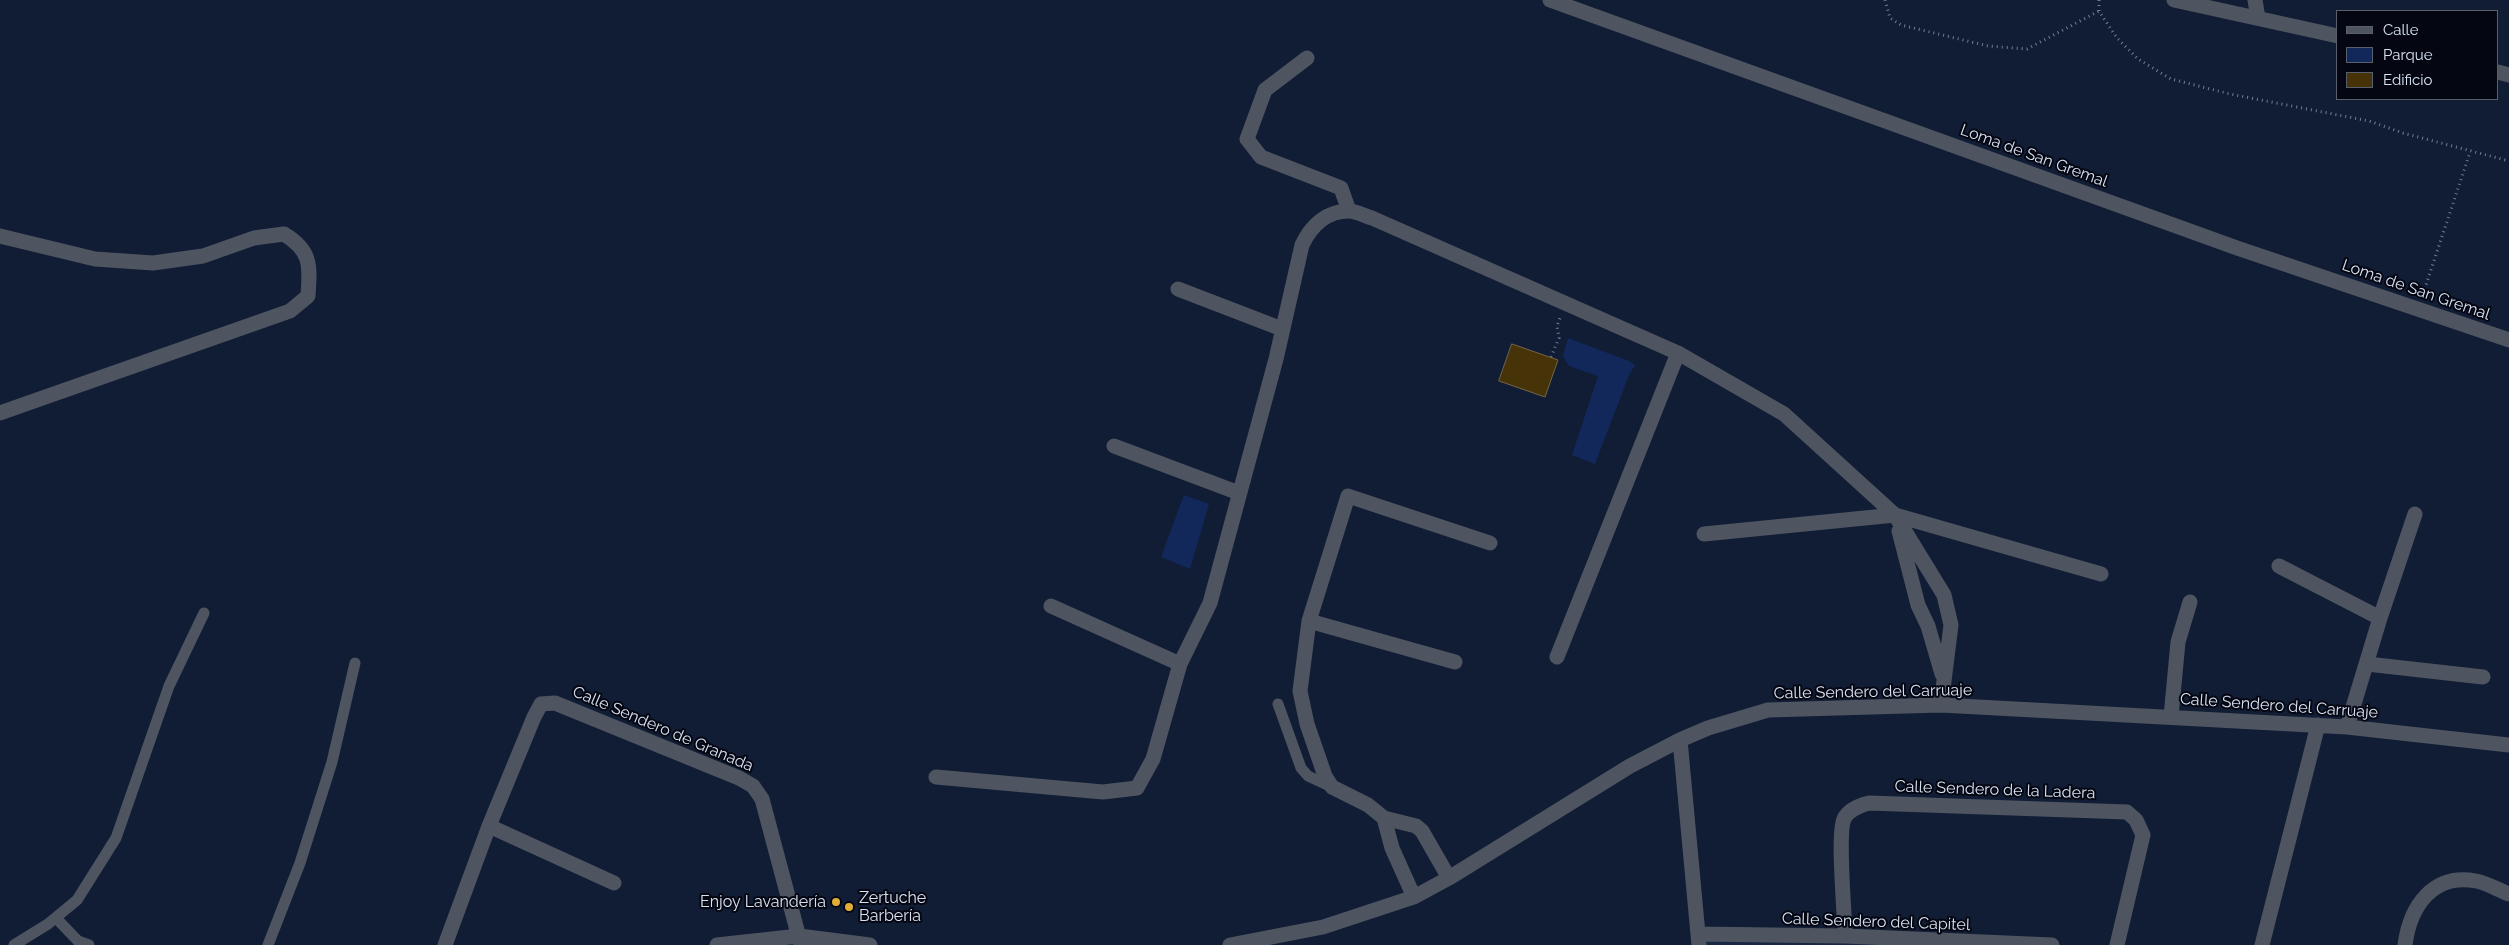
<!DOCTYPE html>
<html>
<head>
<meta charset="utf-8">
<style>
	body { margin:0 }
	#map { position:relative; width:2509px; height:945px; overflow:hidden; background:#111d35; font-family:Raleway,sans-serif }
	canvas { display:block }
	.legend { position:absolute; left:2336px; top:10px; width:162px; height:90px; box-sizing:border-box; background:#040712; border:1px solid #595f6c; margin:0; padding:6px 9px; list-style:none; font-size:15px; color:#d9e2f2 }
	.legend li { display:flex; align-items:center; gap:10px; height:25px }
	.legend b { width:25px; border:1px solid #595f6c }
</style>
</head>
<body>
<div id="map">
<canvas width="2509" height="945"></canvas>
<ul class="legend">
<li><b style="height:6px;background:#4e5561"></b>Calle</li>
<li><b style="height:14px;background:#12285b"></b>Parque</li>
<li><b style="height:14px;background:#463307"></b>Edificio</li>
</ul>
</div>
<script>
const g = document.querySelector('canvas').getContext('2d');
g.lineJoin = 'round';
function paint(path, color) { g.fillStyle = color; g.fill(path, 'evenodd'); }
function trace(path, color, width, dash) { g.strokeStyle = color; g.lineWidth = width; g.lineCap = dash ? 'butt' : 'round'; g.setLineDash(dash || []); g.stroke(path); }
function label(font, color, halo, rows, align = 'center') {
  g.font = font + ' Raleway,sans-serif'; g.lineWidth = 4; g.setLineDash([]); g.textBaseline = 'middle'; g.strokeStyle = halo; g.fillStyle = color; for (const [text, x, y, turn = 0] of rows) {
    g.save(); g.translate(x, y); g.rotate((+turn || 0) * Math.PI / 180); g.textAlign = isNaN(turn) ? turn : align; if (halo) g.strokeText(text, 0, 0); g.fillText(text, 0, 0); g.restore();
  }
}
paint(new Path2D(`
	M1699 934 2052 945H1699Z`), '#192745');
paint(new Path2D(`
	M1568 338 1629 361 1635 365 1629 375 1595 464 1572 455 1598 376 1569 366 1563 356Z
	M1184 495 1209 504 1190 569 1161 557Z`), '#12285b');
const building = new Path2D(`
	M1512 344 1558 360 1545 397 1499 381Z`);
paint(building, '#463307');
trace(building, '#756546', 1);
trace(new Path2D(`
	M1885 0 1890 18 1901 25 1988 46 2027 49 2099 11
	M2099 0V11L2117 38 2138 59 2171 79 2230 94 2369 121 2403 133 2509 161
	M2423 294 2470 152
	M1551 357 1559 338 1557 326 1560 318`), '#737e92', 3, [1, 4]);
trace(new Path2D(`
	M1278 704 1301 768 1308 776 1332 787
	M56 918 78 941 89 945
	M14 945 48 924 77 900 116 838 169 686 204 613
	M268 945 300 863 332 762 355 663`), '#4e5561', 11);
trace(new Path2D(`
	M1550 0 2237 248 2509 340
	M2174 0 2338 36
	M2255 0 2258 18
	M1307 58 1265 90 1247 139 1261 157 1341 188 1349 211
	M2498 72 2509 75
	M0 236 95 259 153 263 203 256 254 238 284 234C312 251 310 266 308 296L290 311 0 413
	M1178 289 1282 329
	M1114 446 1239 493
	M1899 531 1918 605 1928 626 1942 674
	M1704 534 1895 515 2101 574
	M2279 566 2380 618 2347 727
	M1051 606 1180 664
	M2380 618 2415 514
	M1309 621 1455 662
	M1557 657 1678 353
	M2367 664 2483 677
	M2171 717 2178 642 2190 602
	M1680 740 1699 945
	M936 777 1103 792 1137 788 1153 759 1180 664 1210 603 1276 359 1302 245C1311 226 1326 211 1349 211 1356 211 1365 216 1372 218L1678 353 1784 414 1895 515 1944 595 1951 625 1941 705
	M1384 818 1392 848 1414 897
	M489 826 614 883
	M1449 878 1422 831 1416 826 1384 818 1368 805 1332 787 1325 776 1307 724 1300 691 1309 621 1348 496 1490 543
	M1699 934 1845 936 2052 945
	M1845 936C1845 915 1837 835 1844 819 1848 810 1861 805 1869 803L2127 812 2136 820 2143 835 2117 945
	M445 945 489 826 534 717 541 704 555 703 739 778 753 786 762 799 801 945
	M717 945 799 936 870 945
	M1230 945 1323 927 1414 897 1449 878 1630 766 1680 740 1708 728 1768 710 1941 705 2347 727 2509 745
	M2262 945 2318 725
	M2405 945C2410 906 2433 873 2476 881 2487 883 2498 890 2509 894`), '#4e5561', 15);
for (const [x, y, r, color] of [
	[836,902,5,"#e3ae35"],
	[849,907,5,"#e3ae35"]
]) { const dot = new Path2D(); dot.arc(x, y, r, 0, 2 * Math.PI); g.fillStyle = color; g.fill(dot); trace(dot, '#040712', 2); }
label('16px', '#d9e2f2', '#040712', [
	["Loma de San Gremal",2034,156,20],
	["Loma de San Gremal",2416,290,19],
	["Calle Sendero del Carruaje",1873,692,-1],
	["Calle Sendero del Carruaje",2279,706,4],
	["Calle Sendero de Granada",663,729,23],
	["Calle Sendero de la Ladera",1995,790,2],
	["Calle Sendero del Capitel",1876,922,2]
]);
label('16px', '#d9e2f2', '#040712', [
	["Zertuche",859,898],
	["Barbería",859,916],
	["Enjoy Lavandería",826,902,"right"]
], 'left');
</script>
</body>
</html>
